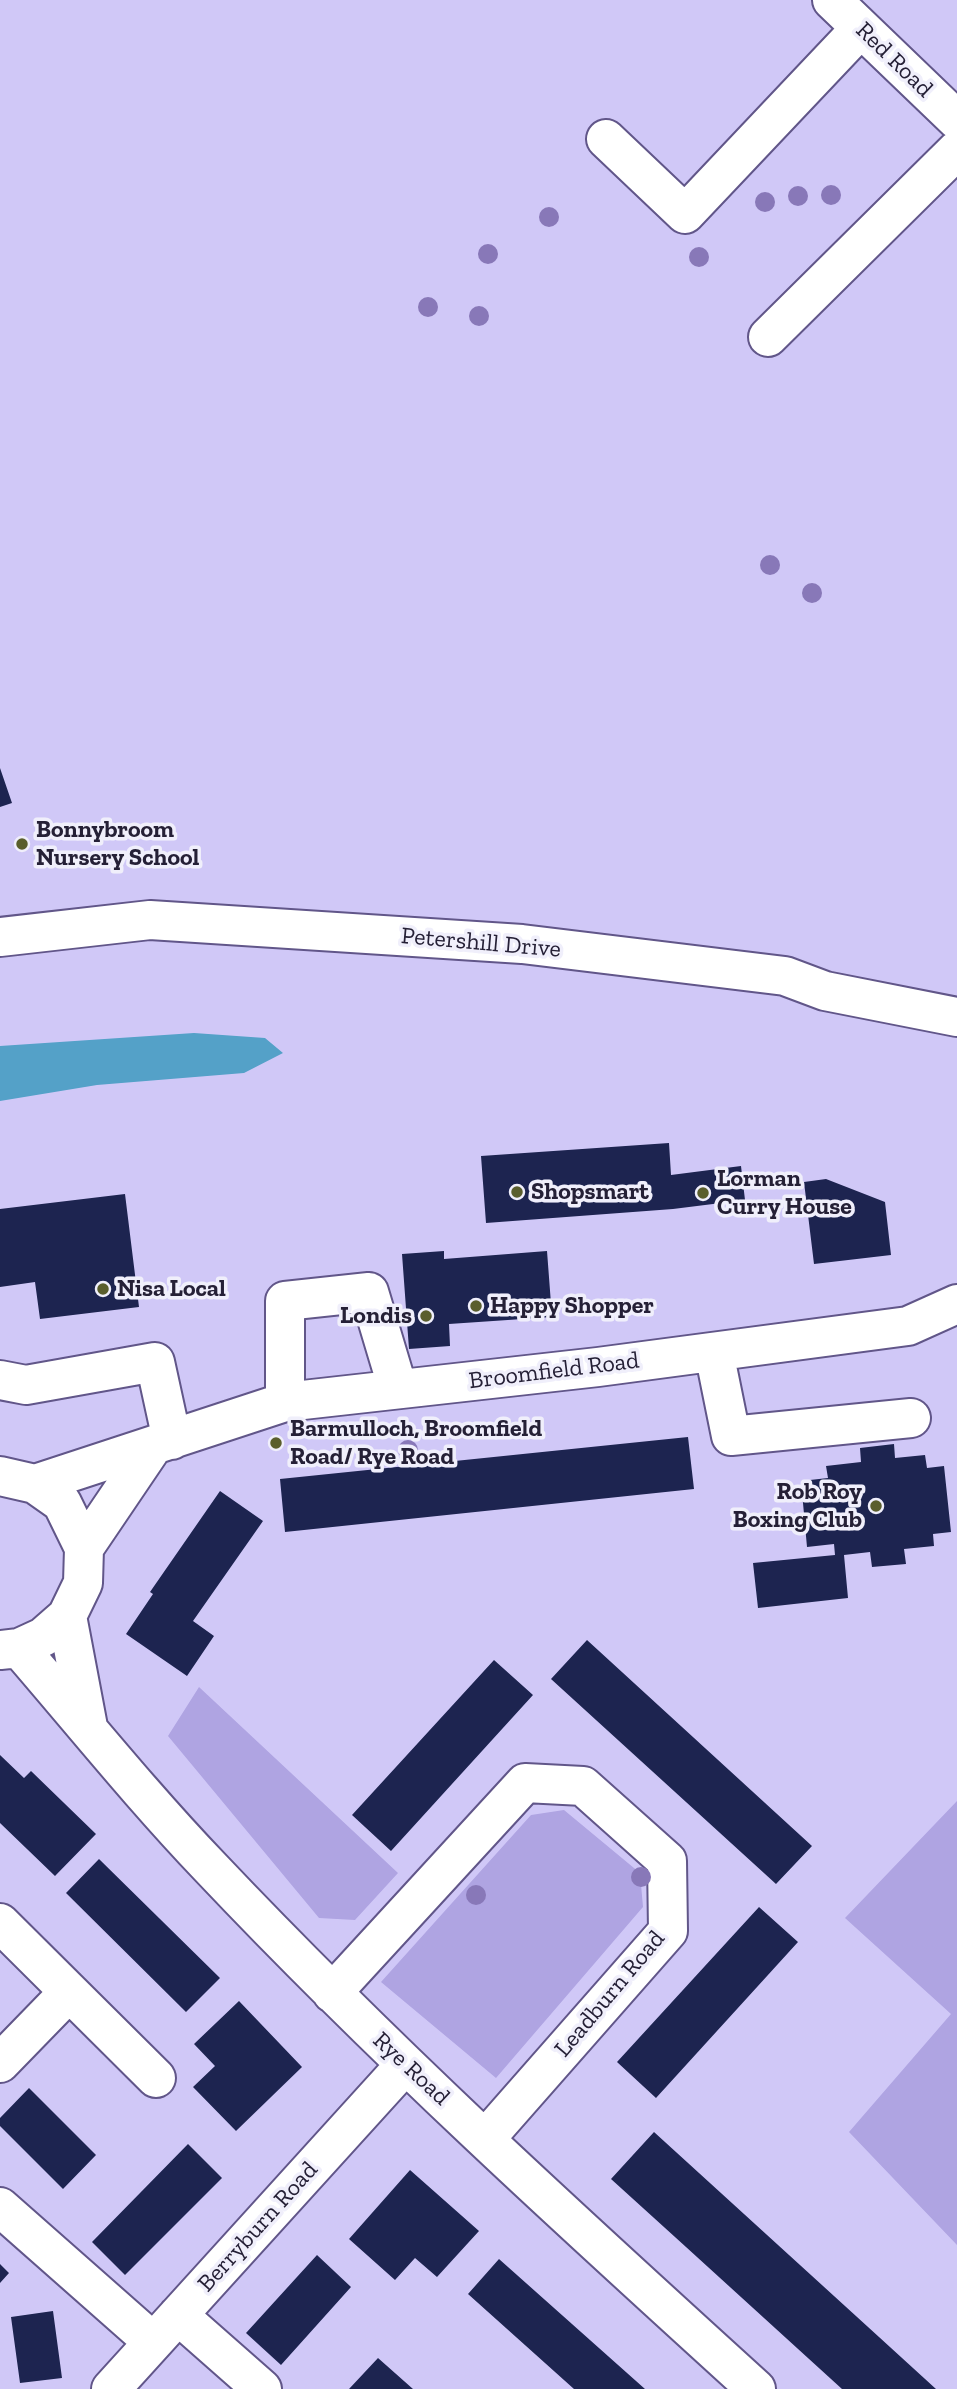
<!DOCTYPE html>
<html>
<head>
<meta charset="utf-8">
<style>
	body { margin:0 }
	canvas { display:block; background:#d0c8f7 }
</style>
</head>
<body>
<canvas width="957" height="2389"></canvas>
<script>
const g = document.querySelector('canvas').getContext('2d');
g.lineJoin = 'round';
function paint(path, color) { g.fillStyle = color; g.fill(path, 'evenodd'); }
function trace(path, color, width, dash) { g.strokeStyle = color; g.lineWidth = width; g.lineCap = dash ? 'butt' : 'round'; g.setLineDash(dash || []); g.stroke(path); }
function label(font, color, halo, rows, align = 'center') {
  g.font = font + ' "Zilla Slab",serif'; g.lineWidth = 7; g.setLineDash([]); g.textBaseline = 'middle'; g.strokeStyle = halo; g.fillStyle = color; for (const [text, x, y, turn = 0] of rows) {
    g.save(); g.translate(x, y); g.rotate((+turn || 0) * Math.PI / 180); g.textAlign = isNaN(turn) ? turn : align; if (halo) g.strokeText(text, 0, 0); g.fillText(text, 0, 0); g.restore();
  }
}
paint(new Path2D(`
	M199 1687 398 1873 355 1920 319 1918 168 1736Z
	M957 1801V2245L849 2132 951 2014 845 1918Z
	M564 1810 640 1873 643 1907 496 2078 381 1982 531 1815Z`), '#afa4e2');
paint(new Path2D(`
	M194 1033 265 1038 283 1053 244 1073 97 1085 0 1101V1046Z`), '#54a1c8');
paint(new Path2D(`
	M0 768 12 803 0 807Z
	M669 1143 671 1175 741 1166 745 1200 673 1209 486 1223 481 1156Z
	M826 1179 885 1202 891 1255 814 1264 804 1182Z
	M125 1194 139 1307 40 1319 35 1282 0 1287V1209Z
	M444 1251V1259L547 1251 552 1317 449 1324 450 1346 409 1349 402 1254Z
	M688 1437 694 1489 285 1532 280 1479Z
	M894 1444 895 1458 925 1455 927 1468 944 1466 951 1532 933 1534 934 1546 904 1549 906 1564 872 1567 870 1552 844 1555 848 1598 758 1608 753 1563 835 1555 834 1544 807 1547 801 1481 828 1478 826 1466 861 1462 860 1448Z
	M220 1491 263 1521 193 1621 214 1636 187 1676 126 1634 153 1594 150 1592Z
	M587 1640 812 1846 776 1884 551 1679Z
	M494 1660 533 1695 391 1851 352 1815Z
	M0 1755 24 1778 31 1771 96 1834 55 1876 0 1823Z
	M99 1859 220 1978 186 2012 66 1893Z
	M759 1907 798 1942 656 2098 617 2062Z
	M239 2001 302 2067 236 2131 193 2087 215 2066 194 2044Z
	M29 2088 96 2155 63 2189 0 2126V2118Z
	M654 2132 879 2337 936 2389H842L686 2247 611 2179Z
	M188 2144 222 2178 125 2275 92 2242Z
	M410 2170 479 2231 437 2277 415 2258 395 2280 349 2239Z
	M317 2255 351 2287 281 2365 246 2333Z
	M499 2259 645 2389H574L468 2294Z
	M0 2264 9 2273 0 2283Z
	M53 2311 62 2378 20 2383 11 2317Z
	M378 2358 413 2389H349Z`), '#1d2450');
const minor = new Path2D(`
	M832 0 957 120
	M606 139 685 214 861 28
	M768 337 957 150
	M0 937 150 920 522 944 785 976 825 991 957 1017
	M714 1352 731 1436 911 1418
	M0 1380 26 1385 155 1362 172 1440
	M285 1402V1301L369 1292 398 1389
	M0 1476 35 1484 62 1503 84 1548 83 1583 67 1616 43 1637 19 1648 0 1650
	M35 1484 285 1402 598 1367 908 1326 957 1304
	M84 1548 153 1446
	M67 1616 88 1727
	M19 1648C82 1721 143 1797 210 1867 383 2050 570 2220 756 2389
	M0 1923 156 2078
	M332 1993 525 1783 583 1786 667 1861 668 1931 486 2138
	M0 2063 69 1992
	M0 2207 153 2342
	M178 2315 262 2389
	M111 2389 405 2065`);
trace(minor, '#615689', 42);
trace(minor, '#fff', 38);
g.fillStyle = '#8878b8';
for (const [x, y] of [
	[831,195],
	[798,196],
	[765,202],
	[549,217],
	[488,254],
	[699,257],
	[428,307],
	[479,316],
	[770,565],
	[812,593],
	[408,1450],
	[641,1877],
	[476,1895]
]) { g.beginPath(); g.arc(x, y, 10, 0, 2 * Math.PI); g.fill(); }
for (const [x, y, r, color] of [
	[22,844,7,"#5a5e2c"],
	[517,1192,7,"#5a5e2c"],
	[703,1193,7,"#5a5e2c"],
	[103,1289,7,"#5a5e2c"],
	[476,1306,7,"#5a5e2c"],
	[426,1316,7,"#5a5e2c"],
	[276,1443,7,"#5a5e2c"],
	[876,1506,7,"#5a5e2c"]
]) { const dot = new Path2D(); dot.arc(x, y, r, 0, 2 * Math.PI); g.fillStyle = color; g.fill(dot); trace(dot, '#f0effb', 2.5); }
label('24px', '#252036', '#f0effb', [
	["Red Road",894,60,44],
	["Petershill Drive",481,943,5],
	["Broomfield Road",554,1371,-7],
	["Leadburn Road",610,1994,-50],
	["Rye Road",411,2069,43],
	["Berryburn Road",258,2227,-48]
]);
label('bold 24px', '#252036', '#f0effb', [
	["Bonnybroom",36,830],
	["Nursery School",36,858],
	["Lorman",717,1179],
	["Curry House",717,1207],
	["Shopsmart",531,1192],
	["Nisa Local",117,1289],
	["Happy Shopper",490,1306],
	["Londis",412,1316,"right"],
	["Barmulloch, Broomfield",290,1429],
	["Road/ Rye Road",290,1457],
	["Rob Roy",862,1492,"right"],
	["Boxing Club",862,1520,"right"]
], 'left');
</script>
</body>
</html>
